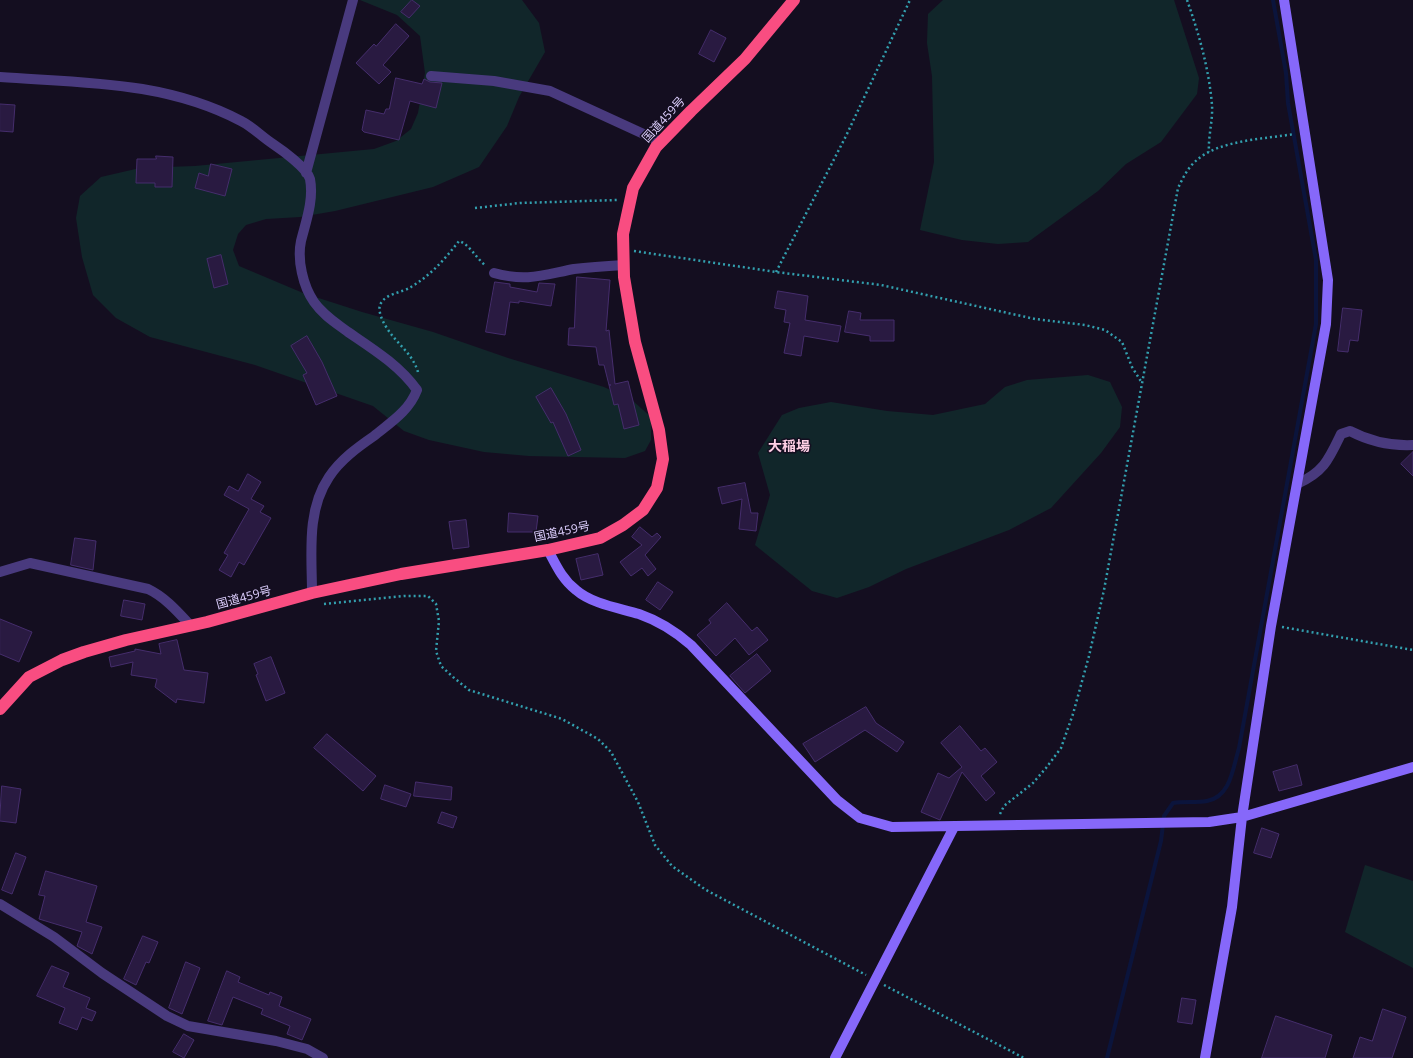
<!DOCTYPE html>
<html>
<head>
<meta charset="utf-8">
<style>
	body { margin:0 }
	canvas { display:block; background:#140e20 }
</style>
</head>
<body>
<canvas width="1413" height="1058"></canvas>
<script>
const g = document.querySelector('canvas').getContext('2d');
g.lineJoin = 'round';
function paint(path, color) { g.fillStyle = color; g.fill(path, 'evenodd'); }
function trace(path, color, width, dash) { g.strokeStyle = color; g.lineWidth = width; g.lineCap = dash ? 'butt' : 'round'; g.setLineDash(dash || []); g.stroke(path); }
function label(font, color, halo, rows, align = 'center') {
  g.font = font + ' "Open Sans","Noto Sans JP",sans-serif'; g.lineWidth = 3; g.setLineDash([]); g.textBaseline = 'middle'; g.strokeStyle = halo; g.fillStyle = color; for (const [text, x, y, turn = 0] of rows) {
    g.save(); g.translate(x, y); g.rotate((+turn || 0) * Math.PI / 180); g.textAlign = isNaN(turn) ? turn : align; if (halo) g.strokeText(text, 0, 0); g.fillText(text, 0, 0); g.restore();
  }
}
paint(new Path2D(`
	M360 0H522L539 23 545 52 519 97 507 126 479 167 433 187 335 211 300 217 266 219 246 225 238 234 233 250 239 266 303 293 362 312 433 332 508 358 604 387 633 401 651 417V440L645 451 625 458 529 456 484 452 429 440 404 431 373 406 255 365 150 337 116 318 93 295 82 257 76 218 80 196 101 177 140 168 195 166 374 149 396 141 411 129 418 113 425 73 420 36 397 15Z
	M943 0H1174L1199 78 1197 94 1161 142 1126 164 1098 191 1028 242 998 244 962 240 920 230 934 162 932 76 927 43 928 14Z
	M1088 375 1110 382 1122 407 1120 427 1101 453 1051 508 1009 530 906 569 869 587 837 598 812 591 755 545 770 495 758 453 782 415 799 408 831 402 887 411 933 415 985 404 1005 387 1027 380Z
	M1365 865 1413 881V968L1345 932Z`), '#11262a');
trace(new Path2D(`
	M1107 1058 1161 841 1164 816 1173 803C1184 801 1196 803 1207 801 1231 797 1233 767 1239 748L1316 324V260L1288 103 1286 73 1273 0`), '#0b143c', 4);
const building = new Path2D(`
	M412 0 420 6 409 18 401 12Z
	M396 24 409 36 383 65 391 72 379 84 356 63 374 44 376 46Z
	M711 30 726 38 714 62 699 54Z
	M396 78 422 84 424 79 430 82 442 83 436 108 410 101 399 140 364 132 362 130 366 110 384 114 386 109H389Z
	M0 104 15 105 13 132 0 131Z
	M156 156 173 157 172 187H155V183H136L137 159H156Z
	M211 164 232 169 225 196 195 188 199 173 208 176Z
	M221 255 228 284 214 288 207 259Z
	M577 277 610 280 606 331 609 330 615 384 628 381 639 425 624 429 618 404 614 405 609 385H611H609L604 365H599L596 347 568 345 569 328H574Z
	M495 282 510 284V287L537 292 539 283 555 284 551 306 519 301V303L510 302 505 335 486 332Z
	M778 291 808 296 805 320 841 326 838 342 804 336 801 356 784 353 790 323 784 322 786 310 775 308Z
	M1343 308 1362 310 1358 341 1350 340 1348 352 1338 351Z
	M849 311 861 313 860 320H894V341H870V336L845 332Z
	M307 336 322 362 337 396 316 405 303 375 307 373 291 346Z
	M551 388 566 414 581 450 568 456 553 422 551 423 536 397Z
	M1413 452V476L1401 464Z
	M248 474 261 482 251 499 264 506 260 512 271 518 244 565 239 562 231 577 219 570 228 555 224 553 249 509 224 495 229 486 238 491Z
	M745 483 751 513H758L756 531 739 529 742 499 722 504 718 488Z
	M509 513 538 516 536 532H508Z
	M466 520 469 547 453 549 449 522Z
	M640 527 652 537 657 533 661 537 645 555 656 569 648 576 642 568 631 576 620 562 642 545 632 537Z
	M75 538 96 541 93 570 71 565Z
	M598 554 603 575 581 580 576 559Z
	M658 582 673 592 660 610 646 600Z
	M124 600 145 604 142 620 121 616Z
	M727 603 752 631 757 627 768 640 749 655 735 638 716 656 697 635 711 623 709 620Z
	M0 619 32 632 19 662 0 654Z
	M177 640 184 670 208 673 204 703 177 699 176 703 155 687 157 679 131 675 133 662 111 667 109 657 135 651V649L161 654 159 644Z
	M757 654 771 671 745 693 730 676Z
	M271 657 285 693 266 701 256 675 258 674 254 664Z
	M866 707 876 723 904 742 897 752 865 730 815 762 803 744Z
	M960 726 981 751 985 748 997 762 981 776 995 793 986 801 962 772 940 820 921 812 938 773 949 778 962 767 941 743Z
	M327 734 376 776 363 791 314 748Z
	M1297 765 1302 785 1279 791 1273 772Z
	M416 782 452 787 451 800 414 796Z
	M385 785 411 794 406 807 381 799Z
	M2 786 21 789 16 823 0 821Z
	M442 812 457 817 453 828 438 823Z
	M1262 828 1279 834 1271 858 1254 853Z
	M16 853 26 857 12 894 2 890Z
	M46 871 97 886 86 922 102 927 92 954 77 946 82 932 39 919 45 896 39 895Z
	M143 936 158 942 149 963 146 962 136 985 124 979Z
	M186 962 200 968 182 1014 169 1008Z
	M52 966 69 973 63 987 90 998 86 1008 96 1012 92 1021 82 1017 77 1030 59 1023 65 1008 37 996Z
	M227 971 240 977 238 982 269 995 270 992 282 997 279 1006 311 1019 302 1040 287 1034 290 1026 261 1014 263 1009 233 997 222 1025 208 1021Z
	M1182 998 1196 1000 1192 1024 1178 1022Z
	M1383 1009 1406 1017 1392 1058H1353L1360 1037 1372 1041Z
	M1276 1016 1332 1035 1325 1058H1262Z
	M184 1034 194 1040 184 1058 173 1052Z`);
paint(building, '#291a41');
trace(building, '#452d6c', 1);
trace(new Path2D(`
	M1187 0C1199 34 1209 69 1212 105 1213 121 1208 136 1209 152
	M475 208 520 203 618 200
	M634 251 776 272 881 285 1035 319 1085 325 1105 330 1122 342 1132 367 1142 383
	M776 272 846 136 910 0
	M418 372C412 352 395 343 385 325 382 320 378 311 380 305 385 293 402 293 411 287 431 275 445 259 459 241 469 244 476 258 486 266
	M324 604 404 596H428L436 604 439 621 436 651 441 666 453 677 469 690 562 719 598 739 611 752 638 802 655 845 672 866 706 890 866 975
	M1282 627 1413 650
	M1000 814 1004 806 1033 783 1046 768 1061 748 1073 714 1089 656 1104 590 1178 188C1183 178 1188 167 1197 160 1219 140 1265 139 1294 134
	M884 985 1024 1058`), '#329fae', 2.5, [2, 3]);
trace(new Path2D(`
	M431 76 494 81 550 91 661 142
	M0 77C84 83 165 81 241 121 253 127 262 137 273 144 282 150 307 168 310 179 314 200 306 221 301 241 297 260 303 286 314 302 323 315 336 323 348 332 373 349 399 365 417 390 409 411 391 422 374 436 358 447 340 460 329 477 306 511 312 555 312 593
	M306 173 353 0
	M494 273C526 282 543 275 574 269 591 267 607 266 624 265
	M1297 484C1324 472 1329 459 1341 434L1350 431C1369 441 1391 446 1413 445
	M0 572 30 563 148 589C165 597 178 612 191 626
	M0 904 54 937 102 973 167 1016 188 1026 276 1041 307 1049 323 1058`), '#493a7e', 10);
trace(new Path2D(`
	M548 550C556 565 562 579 576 590 592 604 619 608 639 614 659 621 675 631 691 645L837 800 860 818 892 827 1209 822 1242 817 1413 767
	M835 1058 954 827
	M1205 1058 1232 907 1242 817 1271 626 1326 324 1328 280 1284 0`), '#8668fa', 10);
trace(new Path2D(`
	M0 709 29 677 62 660 84 652 126 640 207 622 312 593 354 584 401 574 548 550 600 538 623 525 643 510 657 488 663 459 659 430 635 342 624 277 623 234 633 188 656 147 691 111 745 59 794 0`), '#f94d81', 12);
label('12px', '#dccefd', '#140e20', [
	["国道459号",664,120,-48],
	["国道459号",562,532,-12],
	["国道459号",244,598,-15]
]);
label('bold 14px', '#fed0e5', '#140e20', [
	["大稲場",789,447]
]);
</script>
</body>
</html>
